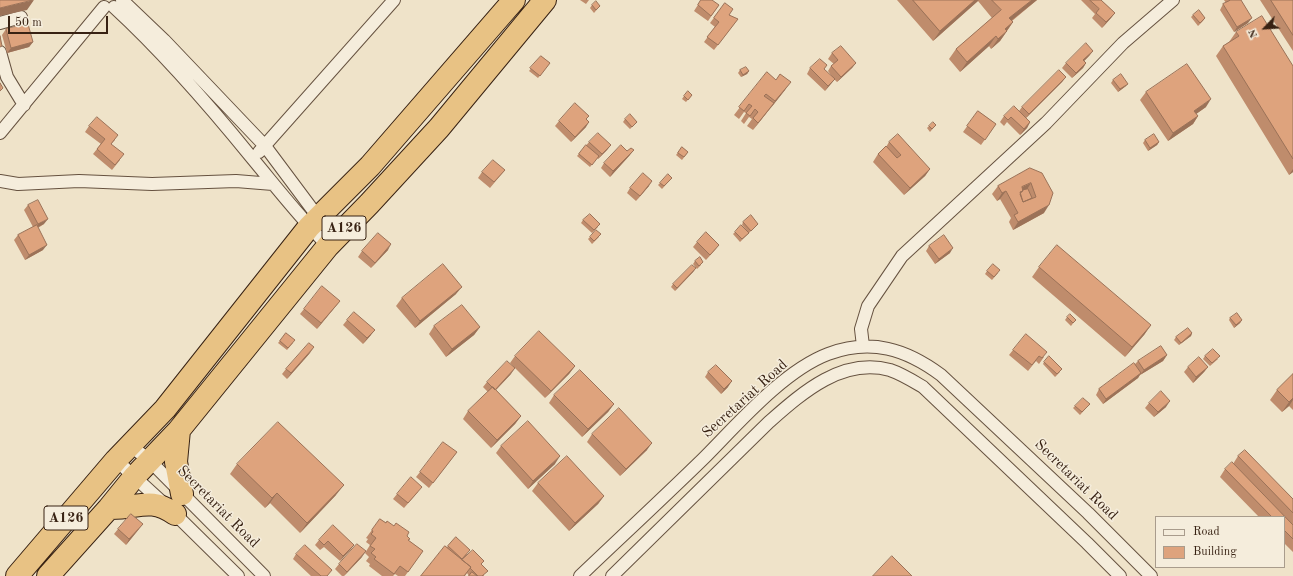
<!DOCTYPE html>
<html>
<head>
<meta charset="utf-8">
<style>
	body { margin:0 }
	#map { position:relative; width:1293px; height:576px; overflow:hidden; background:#efe3c9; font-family:"Old Standard TT",serif }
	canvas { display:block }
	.legend { position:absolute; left:1155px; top:516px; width:130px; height:52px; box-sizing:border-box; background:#f5eddc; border:1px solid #a99c8c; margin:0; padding:5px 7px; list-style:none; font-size:12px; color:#382213 }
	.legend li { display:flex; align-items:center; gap:8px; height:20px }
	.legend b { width:20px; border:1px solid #a99c8c }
	.north { position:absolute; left:1245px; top:8px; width:40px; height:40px; -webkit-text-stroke:3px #f5eddc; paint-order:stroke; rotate:245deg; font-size:11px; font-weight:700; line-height:16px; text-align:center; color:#382213 }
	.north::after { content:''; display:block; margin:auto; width:14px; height:18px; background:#382213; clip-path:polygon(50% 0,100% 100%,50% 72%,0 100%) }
	.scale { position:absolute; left:8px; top:16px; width:100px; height:18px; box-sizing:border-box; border:2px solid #382213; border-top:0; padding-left:5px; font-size:12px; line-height:14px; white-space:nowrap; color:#382213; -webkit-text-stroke:3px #f5eddc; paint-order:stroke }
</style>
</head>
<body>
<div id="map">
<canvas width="1293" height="576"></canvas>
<ul class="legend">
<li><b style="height:5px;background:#f5eddc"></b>Road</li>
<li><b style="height:11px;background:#dea37d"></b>Building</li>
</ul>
<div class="north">N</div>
<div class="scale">50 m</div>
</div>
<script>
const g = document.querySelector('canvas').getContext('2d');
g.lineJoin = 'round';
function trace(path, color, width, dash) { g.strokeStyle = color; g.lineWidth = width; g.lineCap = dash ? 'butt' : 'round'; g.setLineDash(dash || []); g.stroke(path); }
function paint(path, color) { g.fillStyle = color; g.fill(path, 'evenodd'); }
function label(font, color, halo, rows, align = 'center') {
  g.font = font + ' "Old Standard TT",serif'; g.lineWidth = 3; g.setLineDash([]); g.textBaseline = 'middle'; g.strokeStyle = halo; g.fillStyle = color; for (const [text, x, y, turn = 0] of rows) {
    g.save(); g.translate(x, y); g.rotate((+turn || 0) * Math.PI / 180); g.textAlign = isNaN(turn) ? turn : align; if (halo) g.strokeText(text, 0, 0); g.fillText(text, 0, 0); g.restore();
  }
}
const street = new Path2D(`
	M122 0 164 40 265 146 318 217 336 236
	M114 7C164 53 209 105 252 158 277 188 300 218 328 246
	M0 23 21 17
	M0 52 7 77 24 105
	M0 133 104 7
	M259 152 394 0
	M0 181 18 184 79 181 152 184 236 181 273 184
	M863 346 861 329 868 306 902 256 1046 123 1123 43 1173 0
	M130 445 150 461 264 576
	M116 460 175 514 238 576
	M580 576C621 537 663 498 703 459 737 425 783 371 828 354 871 338 906 349 941 375L1088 513 1151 576
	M612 576 769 422C802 393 842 357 890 370 902 374 913 381 923 387L1087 543 1120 576`);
const highway = new Path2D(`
	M179 430 176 462 182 494
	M109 508C138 509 149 496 175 514
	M17 576 116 460 165 409 309 227 370 166 514 0
	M48 576 109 508 135 476 179 430 328 246 369 204 439 128 545 0`);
trace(street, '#665240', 14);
trace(highway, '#382213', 24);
trace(street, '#f5eddc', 12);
trace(highway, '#e8c284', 22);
paint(new Path2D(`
	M580 0H589L586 4Z
	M701 0 719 5 708 21 694 11Z
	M897 0H1037L1012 21 1013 22 1007 31 1000 41 991 49 989 46 960 72 949 59 956 49 992 18 978 1 933 41Z
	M1081 0H1101L1115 13 1111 18 1102 28 1092 18 1095 14Z
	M1224 0H1241L1248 23 1234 32 1220 10 1223 4 1226 3Z
	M1260 0H1293V51Z
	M725 3 729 15 738 19 714 50 704 42 715 27 710 23Z
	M592 5 600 6 594 13 590 8Z
	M1193 15 1205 18 1203 21 1198 26 1191 17Z
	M6 29 33 42 29 47 7 53 2 35Z
	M1236 32 1293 66V172L1289 175 1216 56 1223 46 1229 42Z
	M1093 51 1089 56 1084 61 1086 63 1083 68 1072 78 1062 68 1066 63Z
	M832 53 856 63 852 68 837 82 834 79 825 91 807 74 810 68 827 65 824 69 833 78 828 71 831 66 834 64 828 59Z
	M541 56 550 63 538 78 529 71Z
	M740 70 749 71 747 74 741 77 738 73Z
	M767 72 785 90 753 130 747 126 752 119 749 117 744 124 741 121 746 113 744 112 739 119 734 115Z
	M1066 77 1062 82 1026 118 1030 122 1027 128 1020 135 1007 122 1004 126 1000 122 1004 116 1019 111 1022 107Z
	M1113 80 1126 86 1118 92 1111 83Z
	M1146 92 1206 107 1196 114 1198 116 1193 124 1168 141 1140 100Z
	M692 95 686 102 682 99 684 96Z
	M978 111 996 124 981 145 963 132Z
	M589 116 586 119V127L571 142 555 126 559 121Z
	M625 119 635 124 630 129 623 122Z
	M936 125 930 132 927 128 929 126Z
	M89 126 115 140 111 144 120 160 112 170 93 154 101 144 85 132Z
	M1145 140 1159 142 1157 145 1148 151 1143 143Z
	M589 142 611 145 607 150 598 159 597 158 590 167 577 156Z
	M889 142 930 169 925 176 904 195 873 162 878 154 886 147Z
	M682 147 688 152 682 160 676 155Z
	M630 155 610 177 601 168 604 163Z
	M1030 168 1044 213 1013 230 1009 222 1011 218 1000 199 997 201 992 194 998 186Z
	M505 170 490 188 478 178 482 172Z
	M672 178 662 189 658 185 660 183Z
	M649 186 636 201 627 193 630 188Z
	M28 205 44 224 38 228 43 250 25 260 14 240 18 235 33 227 24 210Z
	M583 220 598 227 592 233 581 223Z
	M743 222 758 224 749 233 742 225Z
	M735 232 749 233 740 242 733 234Z
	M590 237H599L592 244 588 239Z
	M697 242 719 245 715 250 706 260 693 247Z
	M929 246 950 253 935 264 926 251Z
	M388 250 371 268 358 257 362 251Z
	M695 261 701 265 697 269 693 264Z
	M1039 267 1151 325 1144 335 1125 357 1032 277Z
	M694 271 675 291 671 287 673 284Z
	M987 271 998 273 992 280 985 274Z
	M456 294 415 328 396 306 402 298Z
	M340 301 317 329 300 314 304 309Z
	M1067 317 1074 322 1071 326 1065 320Z
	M1230 318 1242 320 1240 323 1234 328 1229 320Z
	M347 320 371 335 363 344 343 325Z
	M434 326 480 327 474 335 446 357 429 334Z
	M286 333 293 343 287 350 278 343Z
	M1192 333 1191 336 1179 345 1174 340 1176 337Z
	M1013 350 1044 357 1039 364 1036 361 1028 371 1009 355Z
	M310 353 287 379 282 374 286 369Z
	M1167 355 1163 361 1140 375 1138 378 1103 404 1096 395 1099 389 1135 364 1138 361Z
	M515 356 575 366 569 374 545 398 510 363Z
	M1205 356 1218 359 1210 366 1203 359Z
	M1044 362 1060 372 1055 377 1043 364Z
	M1188 367H1208L1204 372 1193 383 1184 372Z
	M708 372 728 387 721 394 705 377Z
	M511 374 496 390 521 416 515 424 491 448 463 419 468 411 488 392 483 387 487 382Z
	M1293 374V410L1289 406 1282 412 1270 400 1277 390Z
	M554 395 614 404 608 412 582 437 549 403Z
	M1149 403 1166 407 1154 417 1145 408Z
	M1075 406H1088L1080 415 1073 408Z
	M592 434 647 450 620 476 587 442Z
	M501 446 555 464 528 489 496 453Z
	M457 452 429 488 416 477 420 472Z
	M1238 456 1293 499V552L1284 543V517H1259L1220 477 1225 469 1233 464Z
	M237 464 336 495 300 533 270 503 265 508 230 474Z
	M538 483 604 496 598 504 569 531 532 491Z
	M418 492 404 508 393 499 397 494Z
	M380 519 407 536 408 540 423 551 405 576H398L395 574 393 576H382L369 566 370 564 366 561 369 557 365 553 370 545 366 542 368 539 366 538Z
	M118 529H139L126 545 114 534Z
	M456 537 467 555 462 560 481 564 484 576H469L467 573 465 576H421L445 546 447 547Z
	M319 540 354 545 350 550 340 561 324 547 320 550 315 545Z
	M296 554 328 576H311L293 559Z
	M362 557 344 576H342L335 569 339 564Z`), '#bf8c6c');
paint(new Path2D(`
	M34 0 27 10 0 16V8Z
	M975 0H979L933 41 940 31Z
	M1032 0H1037L1002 28 1009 18Z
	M1115 13 1111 18 1102 28 1106 22Z
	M1252 18 1248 23 1234 32 1237 27Z
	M1013 22 1006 32 1005 29Z
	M1007 31 1000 41 991 49 998 39Z
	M996 36 989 46 960 72 967 62Z
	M33 42 29 47 7 53 11 48Z
	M1093 51 1089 56 1080 65 1083 60Z
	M856 63 852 68 837 82 841 77Z
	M1086 63 1083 68 1072 78 1076 73Z
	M749 71 747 74 741 77 743 75Z
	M1066 77 1062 82 1025 119 1029 114Z
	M835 79 831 84 825 91 828 86Z
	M791 82 785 90 770 109 775 101Z
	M1128 84 1126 86 1118 92 1120 89Z
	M1211 99 1206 107 1189 119 1194 111Z
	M774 103 768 111 753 130 758 123Z
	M1198 116 1193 124 1168 141 1173 133Z
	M589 122 586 127 571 142 575 137Z
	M1030 122 1027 128 1020 135 1024 129Z
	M1159 142 1157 145 1148 151 1150 148Z
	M611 145 607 150 598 159 602 154Z
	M634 150 630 155 610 177 613 171Z
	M930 169 925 176 904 195 910 188Z
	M1293 169V172L1289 175Z
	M652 181 649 186 636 201Z
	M1031 183 1026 191 1017 199 1022 187Z
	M1006 191 1000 199 997 201 1002 193Z
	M1049 205 1044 213 1013 230 1018 222Z
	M48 219 44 224 34 229 38 224Z
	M391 244 388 250 371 268 375 263Z
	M47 245 43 250 25 260 29 255Z
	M953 248 950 253 935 264 939 259Z
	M696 268 694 271 675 291 677 288Z
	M462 287 456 294 415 328 420 321Z
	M340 301 336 306 317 329 321 323Z
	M1242 320 1240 323 1234 328 1236 325Z
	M1151 325 1144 335 1125 357 1132 347Z
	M480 327 474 335 446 357 452 349Z
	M375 330 371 335 363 344 367 338Z
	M1192 333 1191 336 1179 345 1181 343Z
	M314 347 310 353 287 379 291 373Z
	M1167 355 1163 361 1140 375 1144 370Z
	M575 366 569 374 545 398 551 391Z
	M1208 367 1204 372 1193 383 1196 377Z
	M515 368 511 374 491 395 495 390Z
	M1141 373 1138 378 1103 404 1106 399Z
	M732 381 728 387 721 394 724 389Z
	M1293 398V400L1289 406 1282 412 1289 402Z
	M1170 401 1166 407 1154 417 1158 412Z
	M614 404 608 412 582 437 588 429Z
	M521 416 515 424 491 448 497 440Z
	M652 443 647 450 620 476 626 469Z
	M560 456 555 464 528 489 533 481Z
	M344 485 336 495 300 533 307 523Z
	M277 493 270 503 265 508 272 498Z
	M604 496 598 504 569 531 575 523Z
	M143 524 139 529 126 545 129 539Z
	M354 545 350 550 340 561 343 556Z
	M366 551 362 557 344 576 347 572Z`), '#9b7258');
const building = new Path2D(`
	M0 0H33L0 8Z
	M701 0H712L719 5 711 16 698 5Z
	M913 0H975L940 31Z
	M992 0H1032L1009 18 1013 22 1005 29 1007 31 998 39 996 36 967 62 956 49 1001 10Z
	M1090 0H1101L1115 13 1106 22 1096 13 1099 9Z
	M1231 0H1241L1252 18 1237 27 1223 4Z
	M1271 0H1293V35Z
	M596 1 600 6 596 10 592 5Z
	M725 3 733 9 729 15 738 19 718 45 707 37 719 22 714 18Z
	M1199 10 1205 18 1200 23 1193 15Z
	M1262 16 1293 66V159L1223 46 1239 36 1236 32Z
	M28 24 33 42 11 48 6 29Z
	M0 36 2 46 0 47Z
	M1086 43 1093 51 1083 60 1086 63 1076 73 1066 63Z
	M841 46 856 63 841 77 831 66 838 60 832 53Z
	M541 56 550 63 540 76 530 68Z
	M820 59 827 65 824 69 835 79 828 86 810 68Z
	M1187 64 1211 99 1194 111 1198 116 1173 133 1146 92Z
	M746 67 749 71 743 75 740 70Z
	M1059 70 1066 77 1029 114 1022 107Z
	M767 72 776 80 780 74 791 82 775 101 766 94 764 96 774 103 758 123 753 118 758 112 755 109 750 116 746 113 752 106 749 104 744 111 739 107Z
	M1121 74 1128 84 1120 89 1113 80Z
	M0 83 3 88 0 91Z
	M688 91 692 95 688 100 684 96Z
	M575 103 589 116 586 119 589 122 575 137 559 121Z
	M1014 106 1030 122 1024 129 1011 117 1008 120 1004 116Z
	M978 111 996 124 985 140 967 126Z
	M630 114 637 122 632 127 625 119Z
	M97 117 118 135 111 144 124 154 115 165 97 149 105 139 89 126Z
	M933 122 936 125 932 129 929 126Z
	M598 133 611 145 602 154 589 142Z
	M898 134 930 169 910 188 878 154 886 146 897 158 901 155 889 142Z
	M1154 134 1159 142 1150 148 1145 140Z
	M586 145 599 156 592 165 579 154Z
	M621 145 627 151 631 148 634 150 613 171 604 163Z
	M682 147 688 152 684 157 678 153Z
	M493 160 505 170 494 182 482 172Z
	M1030 168 1042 173 1053 193 1049 205 1018 222 1014 215 1018 213 1006 191 1002 193 998 186ZM1031 183 1036 197 1023 202 1020 192 1023 191 1022 187Z
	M643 173 652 181 640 196 630 188Z
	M668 174 672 178 664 186 660 183Z
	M1028 189 1032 198 1023 202 1020 194 1023 190Z
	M38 200 48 219 38 224 28 205Z
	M590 214 600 224 594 230 583 220Z
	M751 215 758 224 751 231 743 222Z
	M37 225 47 245 29 255 18 235Z
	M741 225 749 233 742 239 735 232Z
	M596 230 601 234 594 241 590 237Z
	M706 232 719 245 710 255 697 242Z
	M378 233 391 244 375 263 362 251Z
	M944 235 953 248 939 259 929 246Z
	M1057 245 1151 325 1132 347 1039 267Z
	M700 257 703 262 699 266 695 261Z
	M443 264 462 287 420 321 402 298Z
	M993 264 1000 270 994 277 987 271Z
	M692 265 696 268 677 288 673 284Z
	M322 286 340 301 321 323 304 309Z
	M462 305 480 327 452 349 434 326Z
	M354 312 375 330 367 338 347 320Z
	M1237 313 1242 320 1236 325 1230 318Z
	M1070 314 1076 320 1073 323 1067 317Z
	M1188 328 1192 333 1181 343 1176 337Z
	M539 331 575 366 551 391 515 356Z
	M286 333 295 340 288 348 280 341Z
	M1026 334 1047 352 1042 358 1039 356 1032 365 1013 350Z
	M309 343 314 347 291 373 286 369Z
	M1161 346 1167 355 1144 370 1138 361Z
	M1213 349 1220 356 1212 363 1205 356Z
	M1049 356 1062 369 1057 374 1044 362Z
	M1199 357 1208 367 1196 377 1188 367Z
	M507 361 515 368 495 390 487 382Z
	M1134 363 1141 373 1106 399 1099 389Z
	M716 365 732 381 724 389 708 372Z
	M580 370 614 404 588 429 554 395Z
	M1293 374V398L1289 402 1277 390Z
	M493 387 521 416 497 440 468 411Z
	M1161 391 1170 401 1158 412 1149 403Z
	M1083 398 1090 404 1082 412 1075 406Z
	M619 408 652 443 626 469 592 434Z
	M528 421 560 456 533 481 501 446Z
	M278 422 344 485 307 523 277 493 272 498 237 464Z
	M443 442 457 452 433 483 420 472Z
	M1245 450 1293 499V513L1238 456Z
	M567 456 604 496 575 523 538 483Z
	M1232 462 1293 525V539L1284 530V517H1272L1225 469Z
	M411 477 422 487 408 503 397 494Z
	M131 514 143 524 129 539 118 529Z
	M380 519 386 523 387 521 394 526 396 523 409 532 407 536 410 539 408 540 423 551 408 572 400 566 394 574 374 559 376 557 371 553 375 549 370 546 376 538 371 534 373 532 372 530Z
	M333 525 354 545 343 556 328 541 324 545 319 540Z
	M456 537 470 550 462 559 448 546Z
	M357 544 366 551 347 572 339 564Z
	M305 545 332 570 327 576H321L296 554Z
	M445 546 471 567 464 576H421Z
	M473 550 484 561 481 564 488 571 482 576H478L470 568 471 567 462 560Z
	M892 556 912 576H873Z
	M472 572 477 576H469Z`);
paint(building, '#dea37d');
trace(building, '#9b7258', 1);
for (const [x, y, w] of [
	[344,228,44],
	[66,518,44]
]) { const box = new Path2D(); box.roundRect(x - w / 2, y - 12, w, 24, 3); g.fillStyle = '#f5eddc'; g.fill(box); trace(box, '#382213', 1); }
label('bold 14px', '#382213', null, [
	["A126",344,228],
	["A126",66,518]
]);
label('15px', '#382213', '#f5eddc', [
	["Secretariat Road",745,399,-42],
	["Secretariat Road",1076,480,44],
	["Secretariat Road",218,507,45]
]);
</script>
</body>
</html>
